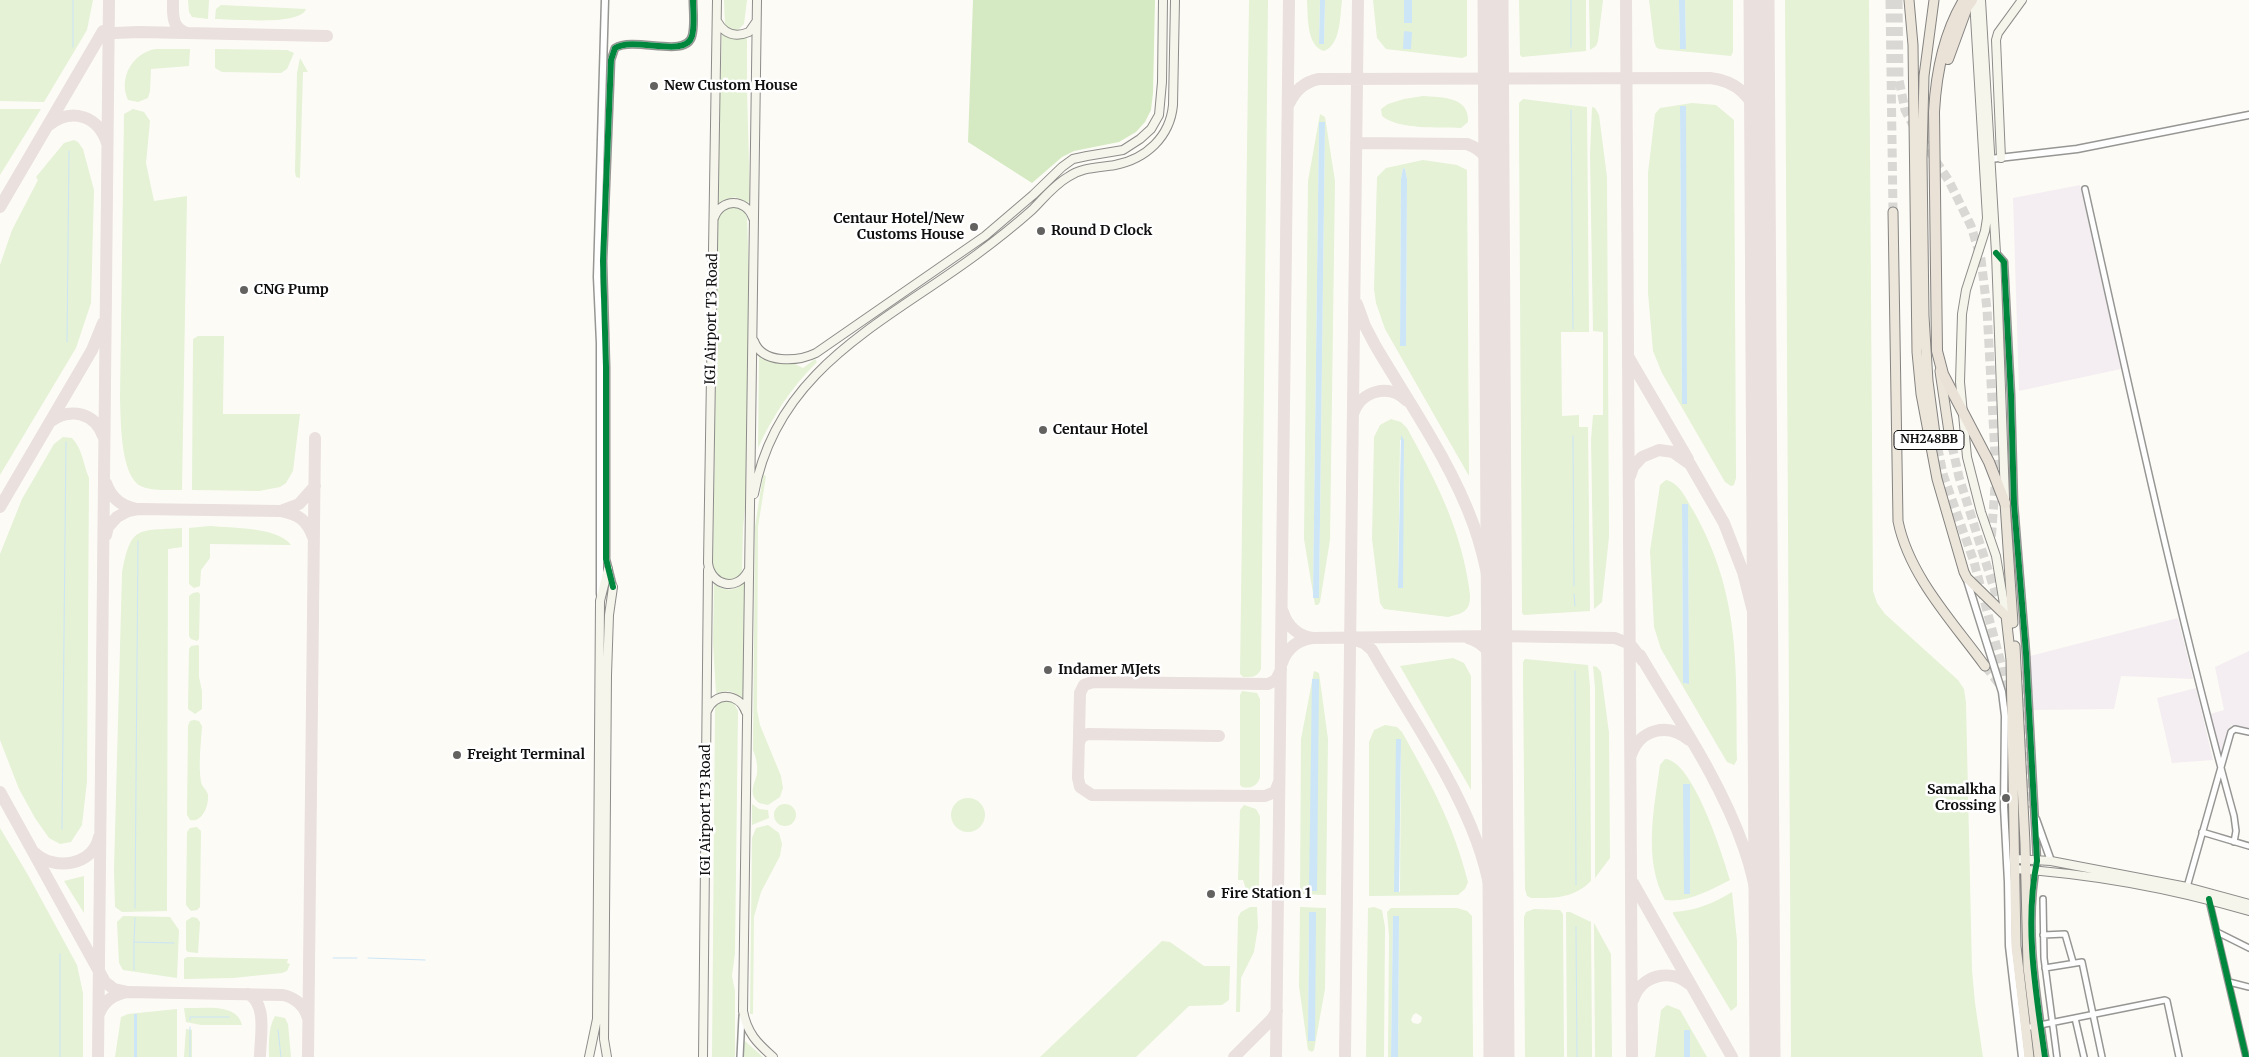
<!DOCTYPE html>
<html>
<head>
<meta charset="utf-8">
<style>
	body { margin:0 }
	canvas { display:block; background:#fcfbf6 }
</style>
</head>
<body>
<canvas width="2249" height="1057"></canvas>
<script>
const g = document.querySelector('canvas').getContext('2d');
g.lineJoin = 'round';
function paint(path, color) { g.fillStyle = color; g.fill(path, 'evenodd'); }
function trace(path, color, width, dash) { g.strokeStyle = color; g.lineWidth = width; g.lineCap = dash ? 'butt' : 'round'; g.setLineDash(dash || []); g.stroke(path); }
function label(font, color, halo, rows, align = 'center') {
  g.font = font + ' Merriweather,serif'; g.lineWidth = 5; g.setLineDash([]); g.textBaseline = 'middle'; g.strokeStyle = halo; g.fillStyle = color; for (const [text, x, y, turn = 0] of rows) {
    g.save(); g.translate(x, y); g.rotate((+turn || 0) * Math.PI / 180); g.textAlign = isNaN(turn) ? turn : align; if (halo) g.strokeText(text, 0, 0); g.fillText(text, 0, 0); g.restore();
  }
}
paint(new Path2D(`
	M2080 185 2121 369 2019 391 2013 198Z
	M2178 618 2193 679 2121 676 2114 709 2032 710 2030 656Z
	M2249 651V730L2231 725 2221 757 2210 714 2224 710 2215 667Z
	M2196 688 2213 760 2172 763 2157 698Z`), '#f4eef2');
paint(new Path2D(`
	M0 0H93L87 30 44 102 0 101Z
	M188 0H209L208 19 192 17 189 12Z
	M724 0H747L744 24 738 30H730L725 26Z
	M1249 0H1268L1261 669C1257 678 1251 677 1243 677L1240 674Z
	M1307 0H1320L1319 43 1324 44 1325 0H1342C1340 15 1341 45 1324 51 1306 46 1308 15 1307 0Z
	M1373 0H1404V22L1411 23 1412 0H1467V56L1462 58 1386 49 1377 38Z
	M1519 0H1586V51L1522 57 1520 55Z
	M1589 0H1603L1598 41 1596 46 1590 50Z
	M1649 0H1679L1680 49H1686L1685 0H1733V52L1731 56 1659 49 1656 47 1654 41Z
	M1785 0H1869L1873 591 1877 603 1885 614 1958 680 1964 689 1966 703 1972 970 1975 1003 1983 1057H1791Z
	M221 5 306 9C300 26 233 19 215 19L216 9Z
	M722 34 732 38 747 34V90L750 203 735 197 717 203Z
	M156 49H190L189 66 151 69 150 91 148 98 138 102 128 100C118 78 133 52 156 49Z
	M215 49 287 50 294 53 287 69 281 73 222 72 215 68Z
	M300 58 308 72H303L300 178 296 177 295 172 297 73Z
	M1423 96C1442 97 1470 97 1468 122L1461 128C1440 127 1399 130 1382 116L1381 109 1388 104 1404 99Z
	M1523 99 1587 107 1589 332H1561L1562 416 1579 415V427H1588L1590 611 1524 615 1522 613 1519 129V103Z
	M1692 103 1716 105 1734 120 1736 478 1734 485 1731 486 1725 482 1662 373 1653 351 1648 293V173L1655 114 1660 108ZM1685 106 1687 403 1682 404 1680 107Z
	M1592 107 1595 108 1599 115 1607 177 1609 537 1602 602 1594 609 1591 440 1593 415H1603V332L1593 331 1590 155Z
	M0 109H41L0 175Z
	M133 109 144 112 150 121 146 163 154 201 187 196 182 490C170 490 154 491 143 487 120 479 121 420 120 399L124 114Z
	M1320 114 1325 117 1335 181 1330 540 1320 602 1318 605H1315L1304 539 1308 181ZM1319 122H1325L1319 598H1313Z
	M74 140 78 142 83 149 94 190 91 303 76 348 0 475V265L12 230 38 180 36 177 64 143Z
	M1423 160 1457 165 1467 170 1469 476 1385 329 1376 303 1374 289 1377 177 1386 168ZM1403 168 1405 169 1407 179 1406 346 1400 345 1401 179Z
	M733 205 742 208 747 217 749 278 746 498 743 528 742 573C732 587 717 578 713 565L718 219 723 209Z
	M198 336H224L223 414H300L293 471 286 483 280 487 259 491 192 490 193 339Z
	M759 355 764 357 794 361 795 364 803 368 815 359 817 362C792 387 773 415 758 448Z
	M1391 419 1401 422 1407 428C1434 477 1459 525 1468 581 1469 589 1472 599 1468 607 1464 614 1455 615 1448 617L1384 609 1380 603 1372 539 1374 437 1380 425ZM1400 440H1404L1402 588 1398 587Z
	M63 437 72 438C83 450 83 464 89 478L87 781 82 825 71 842 60 844 49 838 35 818 19 789 0 740V554L22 499 54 444Z
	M763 475 766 476 758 527 757 710 760 725 781 776 783 788 780 797 768 805 759 803C748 794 754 785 757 774 758 765 756 757 753 750L755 527Z
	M1666 480C1680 483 1686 499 1693 510 1741 595 1736 666 1737 760L1734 765 1727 762 1661 649 1654 627 1650 551 1660 485ZM1687 504 1688 505 1689 684 1683 683 1682 505Z
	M210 526C232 528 278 527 291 545L210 544V558L201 570 200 586 194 588 189 584V528Z
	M182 528V547L168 549 167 911 122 912 115 907 114 870 122 573C131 525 137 531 182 528Z
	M714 583C724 592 734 592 744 583L743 701C736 691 727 689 716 694L713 643Z
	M198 592 200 594 199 639 197 641 191 639 189 636V596L193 593Z
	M198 645 199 646V677L202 691V709L195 714 188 709 189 649 191 646Z
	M1453 658 1464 663 1471 676V790L1400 666Z
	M1525 659 1588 665 1590 687 1591 881C1573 899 1554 898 1531 898L1527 896 1525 889 1523 677V662Z
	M1593 666 1597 667 1601 672 1609 733 1610 858 1595 878V688Z
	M1314 671 1319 673 1328 739 1326 895 1300 894 1301 739Z
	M1242 691 1257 693 1260 699V777C1258 786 1250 789 1242 787L1240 785V695Z
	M721 700 733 701 738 711 735 953 732 976 735 991V1057H712L715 707Z
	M194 720 199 721 202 726C201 744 198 764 201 782 202 787 207 790 208 795 209 806 202 823 190 820L187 815 188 726 190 721Z
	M1385 725 1397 727 1402 732C1431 784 1453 823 1468 882L1465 889 1458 895 1369 896V742L1374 730ZM1401 739 1400 892H1394Z
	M1665 759C1693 760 1723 856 1730 880 1710 890 1688 903 1665 900 1643 860 1654 808 1660 765Z
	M951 815a17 17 0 1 1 34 0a17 17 0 1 1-34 0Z
	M752 804 759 809 768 810 769 818 752 825Z
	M774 815a11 11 0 1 1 22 0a11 11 0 1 1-22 0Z
	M1244 805 1256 809 1260 816 1259 886 1255 892H1247L1243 880H1238L1240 810Z
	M768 825 779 833 782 844 780 856 761 892 754 917 753 1014H750L752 838 756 828Z
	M197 827 201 831 200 907 197 910 191 911 186 905 187 832 190 828Z
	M0 828 28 875 77 965 83 993V1057H0Z
	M84 876V913L64 881Z
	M1732 892 1737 941V1006L1731 1011 1673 914V912C1695 911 1714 903 1732 892Z
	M1250 907H1257L1258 927 1254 952 1241 978 1240 1012H1236L1238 917 1241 912Z
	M1300 907 1326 908 1325 989 1314 1050 1312 1052 1308 1050 1299 986ZM1309 912 1315 1041H1308Z
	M1374 907 1382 910 1385 927 1384 1057H1366L1368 908Z
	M1391 908H1457L1467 911 1472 916 1473 1057H1398L1399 916H1393L1391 1057H1388L1389 936 1387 912ZM1416 1013 1422 1017 1421 1022 1418 1024 1413 1023 1411 1020 1413 1015Z
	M1534 909 1560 910 1563 914 1564 1057H1525L1524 917 1526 912Z
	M1566 912H1570L1591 922 1592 1057H1567Z
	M123 916 170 917 179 930 177 978 123 970 119 963 117 922Z
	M192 917 197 918 200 922 198 953 188 952 186 950V921Z
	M1594 923 1611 954 1612 1057H1595Z
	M1162 941 1170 942 1204 966H1230L1229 1000 1222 1005 1189 1006 1136 1057H1040Z
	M187 957 288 959 287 963 290 964 287 971 282 973 233 978 184 979V959Z
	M1667 1005 1680 1010 1707 1057H1690V1030H1684V1057H1655L1661 1010Z
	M184 1008C202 1009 237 1002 242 1025H201L186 1022Z
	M177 1009V1057H115L121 1017 128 1014Z
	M275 1016 285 1018 288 1024 291 1057H269C269 1043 268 1028 275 1016Z
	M186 1029 192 1030V1057H184Z
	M744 1040 745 1041 763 1057H742Z`), '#e5f2d6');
paint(new Path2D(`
	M973 0H1155L1153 93 1151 110 1145 122 1136 132 1119 142 1074 151 1062 157 1032 183 968 142Z`), '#d5eac3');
paint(new Path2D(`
	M1320 0H1325L1324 44H1319Z
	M1404 0H1412V23H1404Z
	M1679 0H1685L1686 49H1680Z
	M1404 31 1412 32 1411 49H1403Z
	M1680 106H1686L1687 404H1682Z
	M1319 122H1325L1319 598H1313Z
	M1403 168 1405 169 1407 179 1406 346H1400L1401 179Z
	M1401 435 1404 440 1403 588H1398Z
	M1682 504H1688L1689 684 1683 683Z
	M1312 679H1319L1317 891H1309Z
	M1396 739H1401L1399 892H1394Z
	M1683 784H1690V894H1684Z
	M1309 912H1316L1315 1041H1308Z
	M1393 916H1399L1398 1057H1391Z
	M134 1014H137V1057H134Z
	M1684 1030H1690V1057H1684Z`), '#cce5f7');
trace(new Path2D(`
	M1571 0V47
	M73 47V0
	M1571 110 1573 329
	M67 342 69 151
	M1573 436 1574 586
	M1574 594 1575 606
	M1575 671 1576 885
	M62 829 66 442
	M135 908 138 541
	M1576 927 1577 1057
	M134 942 135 918
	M333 958H357
	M368 958 425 960
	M134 970V942L174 943
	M190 1020V1017H229
	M278 1030 281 1057
	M60 1057V954
	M190 1057V1027`), '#cce5f7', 1);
trace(new Path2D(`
	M173 0C173 14 171 28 187 33
	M1626 0 1632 1057
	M99 38 114 33 139 32 327 36
	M1289 104C1295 90 1304 82 1319 79L1710 78C1737 81 1753 97 1760 123
	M49 125C72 107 98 116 107 143
	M1356 143 1467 144C1484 150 1490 161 1494 178
	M0 207 103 31
	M1357 304 1365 326 1375 345C1409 403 1451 462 1474 526 1488 566 1494 607 1497 650
	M1629 358 1688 459
	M1353 414C1361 390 1390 383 1407 401
	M51 421C71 407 95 413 103 436
	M1630 476 1633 467 1642 457 1659 450 1673 452 1690 464 1724 523 1743 572 1757 627 1763 690
	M106 483C111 498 121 506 136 509
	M0 507 92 350 103 323
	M283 510 299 504 315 486
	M106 535 108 527 117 517 128 511 138 509 281 511C298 514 307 520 313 537
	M1283 612C1287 626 1298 636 1313 638L1497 636 1615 638 1630 644 1643 661
	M1468 638C1485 643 1494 656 1497 673
	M1353 639 1364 643 1372 650C1407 711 1453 776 1477 842 1490 877 1495 914 1499 950
	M1640 655C1677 718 1720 779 1744 848 1759 890 1763 935 1765 979
	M1282 663C1287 648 1297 640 1313 638
	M1079 743 1081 737 1088 734 1219 736
	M1631 755C1640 729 1668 722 1689 740
	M1279 782 1275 792 1265 796 1092 795 1080 787 1078 778 1080 693 1084 685 1093 682 1268 684 1276 680 1281 670
	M0 792 105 982 114 989 128 992
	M35 853C54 871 93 866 99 837
	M1633 883 1732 1057
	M248 994C268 1004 260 1038 260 1057
	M1633 1000C1641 975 1670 968 1689 984
	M99 1014C104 1000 114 994 128 992L283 995C296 998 304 1005 308 1018
	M98 1057 109 0
	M308 1057 315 438
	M1234 1057 1272 1019 1277 1011
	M1276 1057 1289 0
	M1345 1057 1358 0`), '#eae0de', 12);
trace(new Path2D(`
	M1493 0 1499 1057
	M1759 0 1765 1057`), '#eae0de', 31);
trace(new Path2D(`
	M1890 0 1893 212
	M1898 0 1899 80 1905 110 1914 127
	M1921 138 1949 181 1971 226 1981 259 1987 309 1996 473 1991 542
	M1949 432 1959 477 2002 614
	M1935 434 1943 474 1974 562 2002 667 2007 696 2009 768
	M1985 666 2000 685
	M2018 672 2025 694 2027 808`), '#d9d8d4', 9, [9, 4.5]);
const minor = new Path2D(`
	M2085 189C2132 399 2177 609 2234 816L2236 831 2234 842
	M2202 832 2249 846
	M2187 887 2231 732 2235 729 2249 732
	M2043 899 2044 958 2057 1057
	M2209 900 2246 1057
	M2217 932 2249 948
	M2043 935 2065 934 2073 962
	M2045 968 2082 962 2102 1057
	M2229 982 2249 987
	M2075 1018 2084 1057
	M2025 1028 2165 1000 2167 1001 2179 1057
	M740 1057 742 1016`);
const tertiary = new Path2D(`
	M1990 159 2077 149 2249 115
	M1996 253 2004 262 2011 395 2014 504 2026 653 2037 861C2024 925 2036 993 2045 1057
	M1966 577 2002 692 2005 716 2004 807 2008 882 2009 946 2022 1057
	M613 587 606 559V367L603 261 611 60 615 48C635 36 686 59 692 36 695 25 693 11 693 0
	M600 594V343L597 277 605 0
	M2036 819 2051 861`);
const secondary = new Path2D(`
	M717 0 708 563C711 586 737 592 748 571
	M757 0 743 1011C747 1033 757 1043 773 1057
	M1974 0 1987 218 1985 231 1966 290 1962 314 1960 382 1967 457 1981 512 1996 556 2006 616
	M1981 0 1996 253 2005 498
	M717 21C724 34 735 38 749 32L756 22
	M2001 158 1996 40 1998 33 2022 0
	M714 218C721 198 746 198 753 218
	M754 341C762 364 797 362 816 353L985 236 1033 195 1062 167 1073 159 1087 156 1123 150 1140 139 1151 129 1159 115 1162 82 1163 0
	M754 494C776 369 884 323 976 255 995 241 1014 226 1032 210 1043 199 1054 185 1068 177 1082 167 1098 168 1115 165 1146 159 1170 137 1173 105L1175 0
	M707 711C714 692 739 692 746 712
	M2015 859 2051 861 2187 887 2249 904
	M2015 869C2094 874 2173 889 2249 911
	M589 1057 597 1019 600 601 608 569
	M607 1057 604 1039 607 675 609 615 613 587
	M703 1057 708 570`);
const trunk = new Path2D(`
	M1909 0 1913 45 1917 352 1921 394 1937 479 1964 572 1967 578 2006 616 2011 660 2016 946 2029 1057
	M1934 0 1924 76 1922 159 1924 316 1928 381 1935 434
	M1893 212 1898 521C1909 576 1953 622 1985 666
	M1940 371 1949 432
	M2005 503 2013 623
	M2015 646 2025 843 2028 967 2039 1057`);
const motorway = new Path2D(`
	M1964 0C1944 33 1936 75 1934 112L1937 351 1943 374 1989 462 2005 503
	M1948 59 1967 7 1972 0`);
trace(minor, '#969694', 8);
trace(tertiary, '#969694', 9);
trace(secondary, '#8d8c8a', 10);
trace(trunk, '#848381', 11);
trace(motorway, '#848381', 12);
trace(minor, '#fffefe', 5);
trace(tertiary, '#fffefe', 6);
trace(secondary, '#f6f5eb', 8);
trace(trunk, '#ece5d9', 9);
trace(motorway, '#eae1d7', 10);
trace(new Path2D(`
	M1996 253 2004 262 2011 395 2014 504 2026 653 2037 861C2024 925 2036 993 2045 1057
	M613 587 606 559V367L603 261 611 60 615 48C635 36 686 59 692 36 695 25 693 11 693 0
	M2209 899 2246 1057`), '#00873e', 6);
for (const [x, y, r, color] of [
	[654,86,5,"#636260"],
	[974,227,5,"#636260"],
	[1041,231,5,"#636260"],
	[244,290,5,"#636260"],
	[1043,430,5,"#636260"],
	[1048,670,5,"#636260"],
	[457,755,5,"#636260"],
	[2006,798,5,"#636260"],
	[1211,894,5,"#636260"]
]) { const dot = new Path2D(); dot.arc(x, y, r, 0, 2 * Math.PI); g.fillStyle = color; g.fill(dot); trace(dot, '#fff', 2); }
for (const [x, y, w] of [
	[1929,440,70]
]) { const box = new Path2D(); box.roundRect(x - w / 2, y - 9.5, w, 19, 4); g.fillStyle = '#fff'; g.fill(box); trace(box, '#101010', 1); }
label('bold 12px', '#101010', null, [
	["NH248BB",1929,440]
]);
label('bold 14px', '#101010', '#fff', [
	["New Custom House",664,86],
	["Centaur Hotel/New",964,219,"right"],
	["Customs House",964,235,"right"],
	["Round D Clock",1051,231],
	["CNG Pump",254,290],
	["Centaur Hotel",1053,430],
	["Indamer MJets",1058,670],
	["Freight Terminal",467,755],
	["Samalkha",1996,790,"right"],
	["Crossing",1996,806,"right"],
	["Fire Station 1",1221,894]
], 'left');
label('14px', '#101010', '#fff', [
	["IGI Airport T3 Road",712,319,-89],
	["IGI Airport T3 Road",706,810,-90]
]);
</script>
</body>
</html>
